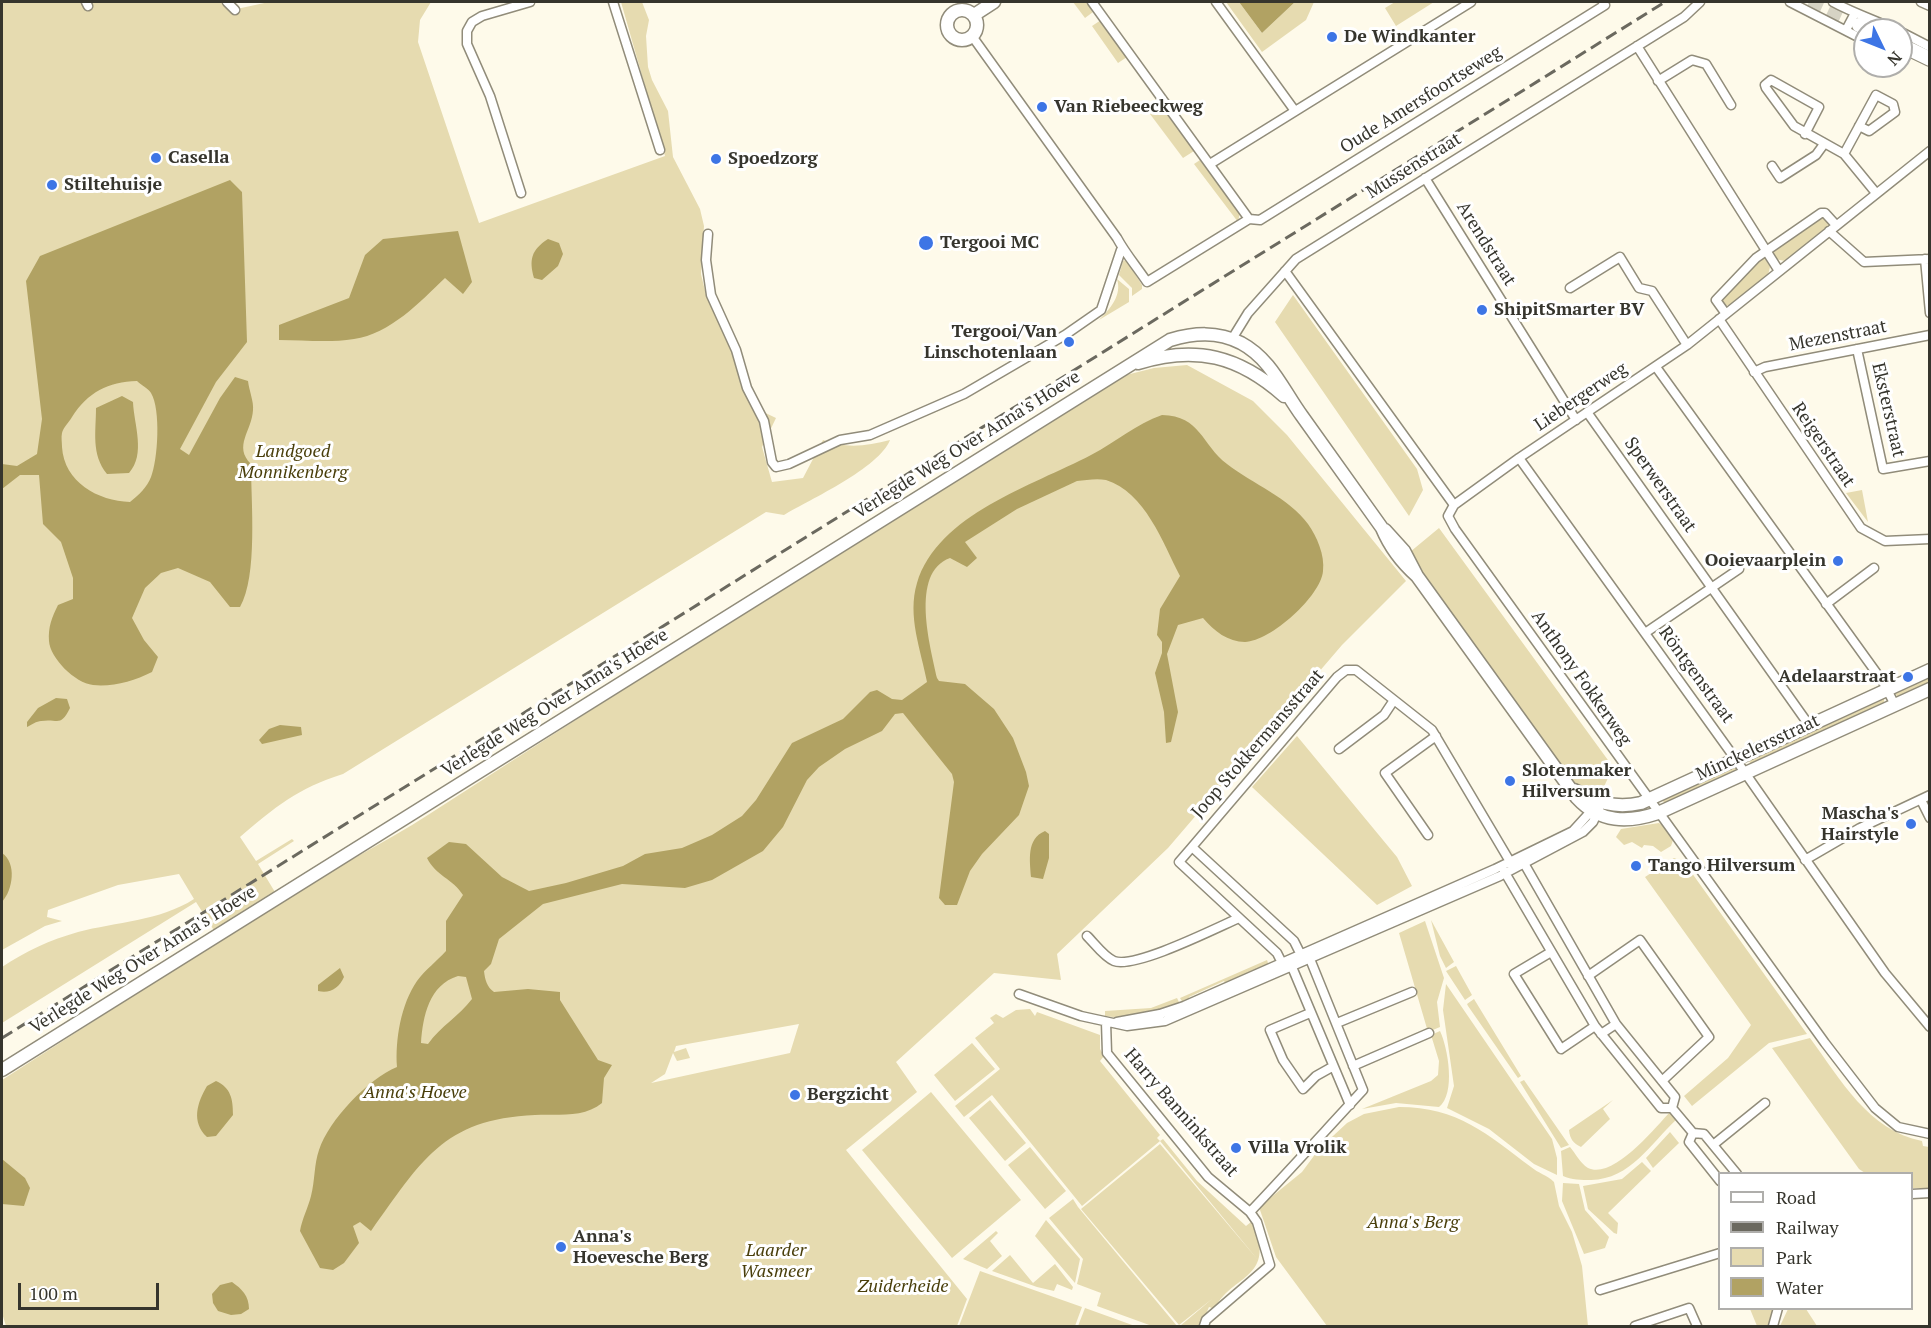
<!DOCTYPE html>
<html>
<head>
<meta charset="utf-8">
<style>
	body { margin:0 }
	#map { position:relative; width:1931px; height:1328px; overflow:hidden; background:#fefaea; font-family:"PT Serif",serif }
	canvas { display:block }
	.frame { position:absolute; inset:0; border:3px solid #36352d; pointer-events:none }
	.legend { position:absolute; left:1718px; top:1172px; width:195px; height:138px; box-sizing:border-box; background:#fff; border:2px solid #afaeab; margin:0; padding:8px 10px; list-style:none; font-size:18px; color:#36352d }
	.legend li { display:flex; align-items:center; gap:12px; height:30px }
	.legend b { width:30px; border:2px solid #afaeab }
	.north { position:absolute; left:1853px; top:18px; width:60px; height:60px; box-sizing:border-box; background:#fff; border:2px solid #afaeab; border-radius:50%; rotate:133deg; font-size:16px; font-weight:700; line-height:24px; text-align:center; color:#36352d }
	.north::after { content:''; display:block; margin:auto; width:21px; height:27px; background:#3d75e5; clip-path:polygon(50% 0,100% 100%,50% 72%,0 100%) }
	.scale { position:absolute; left:18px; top:1283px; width:141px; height:27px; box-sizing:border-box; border:3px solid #36352d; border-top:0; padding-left:8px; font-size:18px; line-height:21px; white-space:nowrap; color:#36352d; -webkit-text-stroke:4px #fff; paint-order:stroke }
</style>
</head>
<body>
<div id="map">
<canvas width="1931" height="1328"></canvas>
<div class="frame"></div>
<ul class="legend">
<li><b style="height:8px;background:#fff"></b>Road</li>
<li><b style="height:8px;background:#6b695f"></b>Railway</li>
<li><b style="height:16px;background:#e6dbb0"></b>Park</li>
<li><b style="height:16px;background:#b1a263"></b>Water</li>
</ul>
<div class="north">N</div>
<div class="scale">100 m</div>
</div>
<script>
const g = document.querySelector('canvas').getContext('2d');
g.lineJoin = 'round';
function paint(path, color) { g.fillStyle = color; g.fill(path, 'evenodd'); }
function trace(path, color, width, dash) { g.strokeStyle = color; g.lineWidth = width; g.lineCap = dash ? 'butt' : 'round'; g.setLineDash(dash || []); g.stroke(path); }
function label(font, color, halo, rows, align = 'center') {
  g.font = font + ' "PT Serif",serif'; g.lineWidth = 6; g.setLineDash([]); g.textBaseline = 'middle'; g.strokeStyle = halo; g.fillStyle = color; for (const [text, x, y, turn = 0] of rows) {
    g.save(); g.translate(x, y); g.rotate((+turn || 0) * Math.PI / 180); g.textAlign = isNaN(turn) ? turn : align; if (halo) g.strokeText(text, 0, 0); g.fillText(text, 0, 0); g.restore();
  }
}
paint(new Path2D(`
	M2 2H81L83 6 92 2H226L232 10 269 2H431L420 20 418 42 479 223 665 156 621 2H642L649 20 646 36 648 67 652 80 668 111 673 157 700 209 704 226 701 274 706 295 734 355 741 386 749 401 755 408 776 418 762 447 772 482 803 478 823 440C846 449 867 446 890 440 879 468 811 499 784 515L766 512 343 774C298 788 275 807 240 837L256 861 292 839 294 841 258 864 281 902C330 869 382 845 431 813 660 665 891 520 1122 376L1154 368 1187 365 1253 401 1287 435 1406 581 1342 645 1168 848 1057 954 1061 980 994 973 896 1062 917 1092 846 1150 967 1299 957 1326H6L2 1313V1080L220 940 196 902 2 1023V967C26 951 50 940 78 932 116 922 160 921 194 899L179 874 118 885 48 910 47 917 62 921 45 926 2 950ZM799 1024 790 1053 651 1083 665 1074 673 1053 677 1061 690 1058 686 1048 674 1052 676 1046Z
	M1073 2H1086L1093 12 1085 18Z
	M1226 2H1239L1262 33 1295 2H1314L1306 20 1262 52Z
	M1395 2H1434L1396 26 1385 8Z
	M1101 20 1127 57 1118 63 1092 26Z
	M1157 101 1194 151 1183 158 1147 110Z
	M1200 160 1240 212 1238 222 1194 164Z
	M1825 216 1830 221V226L1785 261 1775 259 1772 254 1773 249Z
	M1765 258 1770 267 1768 275 1730 305 1724 306 1721 301 1760 259Z
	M1126 260 1142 285V289L1132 296V288L1119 275 1123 261Z
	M1117 279 1129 289V302L1099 320C1111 308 1122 295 1117 279Z
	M1293 295 1417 469 1423 490 1409 516 1275 322Z
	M1862 490 1868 522 1846 493Z
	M1439 528 1613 767 1602 791 1593 788 1586 792 1569 778 1425 578 1410 552Z
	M1929 674V685L1900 698 1896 695V692Z
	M1884 697V706L1751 764 1748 760Z
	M1297 736 1397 857 1412 886 1377 905 1252 787Z
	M1733 765 1738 770 1667 807 1661 798Z
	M1659 823 1667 828 1673 840 1671 846 1661 852 1653 846 1644 845 1642 848 1632 842 1624 845 1616 837 1621 829Z
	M1674 858 1684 862 1807 1034 1769 1043 1692 1106 1684 1096 1728 1058 1751 1025 1645 877Z
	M1431 920 1454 962 1446 968 1440 956Z
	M1425 921 1444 978 1437 1002 1440 1027 1428 1032 1399 933Z
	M1267 960 1269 966 1226 985 1224 981 1189 997 1190 1001 1183 1003 1180 998Z
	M1456 966 1472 995 1465 1000 1446 971Z
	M1446 984 1552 1139 1557 1158V1175L1534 1164 1489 1129 1447 1108 1454 1086 1443 1010Z
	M1177 998 1180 1004C1158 1014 1129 1020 1105 1016V1011L1151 1008Z
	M1474 999 1521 1076 1518 1078 1468 1006 1467 1004Z
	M1030 1009 1035 1016 1037 1012 1100 1035V1049L1104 1056 1100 1061 1160 1135 1157 1138 1160 1141 1082 1206 992 1095 964 1117 955 1106 1000 1069 975 1038 994 1023 990 1018 996 1014 1003 1018 1016 1010Z
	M1440 1031C1448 1048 1456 1094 1439 1107L1396 1103 1362 1109 1431 1081 1438 1075 1439 1061 1431 1035Z
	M1810 1038C1841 1080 1868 1130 1922 1141L1923 1146 1929 1147V1188H1912V1174L1865 1173 1859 1169 1772 1048Z
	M972 1043 995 1069 955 1101 934 1075Z
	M1524 1080 1569 1145 1561 1148 1520 1082Z
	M931 1092 1021 1200 952 1258 862 1150Z
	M990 1100 1026 1143 1005 1161 969 1118Z
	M1613 1100 1603 1109 1610 1119 1581 1147C1573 1143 1570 1139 1569 1130Z
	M1399 1107C1458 1107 1487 1134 1531 1167 1538 1173 1547 1175 1554 1182L1559 1206 1572 1232 1582 1266 1588 1326H1327L1276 1257 1259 1207 1302 1172 1319 1149 1347 1123 1364 1114Z
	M1670 1112 1677 1119C1650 1144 1631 1179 1591 1180 1582 1180 1571 1180 1563 1176L1561 1151 1570 1147C1576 1154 1580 1163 1588 1168 1613 1180 1655 1128 1670 1112Z
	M1670 1132 1679 1143 1653 1168 1646 1158Z
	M1163 1139 1197 1181 1246 1226 1251 1222C1257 1228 1257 1235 1259 1243 1265 1279 1227 1280 1215 1309L1209 1307 1201 1326H1180L1212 1299 1179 1325 1081 1209 1160 1144 1258 1260 1160 1141Z
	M1030 1147 1066 1191 1045 1209 1008 1165Z
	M1642 1162 1651 1171 1608 1213 1618 1223 1617 1234 1614 1233 1588 1209 1583 1186 1622 1179Z
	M1563 1183 1579 1184 1585 1210 1609 1237 1605 1248 1584 1254 1562 1201Z
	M1073 1199 1078 1207 1177 1326H1152L1097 1306 1101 1293 1077 1284 1083 1259 1049 1218Z
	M1046 1220 1080 1259 1075 1283 1035 1236Z
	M996 1231 998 1233 990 1241 1002 1256 987 1269 963 1259Z
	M1010 1255 1033 1283 1055 1264 1073 1287 1072 1290 1057 1284 1054 1291 1037 1287 992 1271Z
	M980 1271 1082 1307 1075 1326H959Z
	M1085 1308 1135 1326H1078Z
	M1750 1309H1774L1768 1326H1757Z
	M1788 1309H1806L1817 1326H1780Z`), '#e6dbb0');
paint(new Path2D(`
	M1239 2H1295L1262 33Z
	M230 180 242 192 247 342 216 382 180 449 189 455 220 398 235 377 248 381C249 390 254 402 253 410 252 431 233 446 251 464 251 502 258 576 240 607H230L210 582 178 568 161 573 145 588 132 618 144 640 158 657 152 672C134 681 113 687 93 685 75 683 50 658 49 641 48 627 52 617 58 605L73 599V578L61 542 43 524 39 475H20L2 489V464L17 466 37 454 42 419 26 281 40 256ZM137 381C141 385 149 389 151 393 161 409 158 460 151 477 147 487 139 495 130 502 98 501 64 482 62 447 62 443 61 437 62 433 63 428 69 422 72 417 88 392 108 382 137 381Z
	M458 231 472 282 463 294 445 278C420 302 390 334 354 339 329 343 304 340 279 340V325L349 298 365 255 383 239Z
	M548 239 559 243 563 254 558 266 542 280 534 278C529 260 531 250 548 239Z
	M122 396 133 402C134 425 146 454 129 473L107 474C91 454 96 432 96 408Z
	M1162 415C1201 416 1201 444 1227 464 1253 484 1289 498 1308 524 1317 537 1325 555 1323 571 1321 596 1271 641 1245 642 1228 642 1214 631 1203 618L1178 625 1167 654 1178 712 1171 742 1166 743 1164 712 1155 673 1162 653V642L1157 635 1160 609 1180 576C1163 543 1145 492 1106 480 1097 478 1086 480 1077 481L1017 509 965 542 977 558 967 567 950 558C909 573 931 648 937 678L939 681 965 684 994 709 1013 738 1026 772 1029 786 1019 815 982 854 970 871 957 905H945L939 898 954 782 952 774 903 713 895 714 882 731 845 749 819 767 807 780 783 827 763 851 712 880 685 888 622 884 543 904 499 939 491 964 484 971C485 980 487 987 494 992L528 989 560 992V1000L598 1060 612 1065 604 1078 602 1103C584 1118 558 1114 535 1115 442 1119 421 1162 371 1231L360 1222 353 1226 359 1243 344 1263 333 1270 320 1268 300 1231C302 1219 308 1208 311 1196 315 1181 314 1164 319 1150 329 1120 368 1079 397 1067 395 1040 401 1004 417 981 425 970 437 961 446 951V921L463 895C453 879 435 875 427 858L449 842 466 844 502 877 529 891 566 883 623 866 645 854 682 848 712 835 742 816 756 800 792 743 843 719 870 692 877 690 892 699 902 700 927 682C921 650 907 616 917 583 938 514 1032 486 1091 455 1116 442 1136 424 1162 415ZM458 976 466 977 472 999C459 1016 441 1026 428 1044L421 1043C423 1016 429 985 458 976Z
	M56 698 67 699 70 708C60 728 58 718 41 721 37 721 31 725 27 727V722L38 708Z
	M280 725 301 727 302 735 262 744 259 740 269 729Z
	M1045 831 1049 834V858L1043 879 1031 877C1030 861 1026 839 1045 831Z
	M2 853C17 863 13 890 2 902Z
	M340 968 344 977C339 988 330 994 318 991V985Z
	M216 1081C231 1088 233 1099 233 1115L216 1136 207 1137C191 1122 197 1103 207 1086Z
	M2 1159 25 1178 30 1188 24 1206 2 1204Z
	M232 1282C242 1289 249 1296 249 1309L241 1314 231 1315 218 1311 213 1303 212 1294 220 1285Z`), '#b1a263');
trace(new Path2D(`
	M1809 2 1859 25`), '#d6d3c4', 14, [14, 7]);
const street = new Path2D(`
	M86 2 88 6
	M227 2 235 10
	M613 2 660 150
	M1092 2 1249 219
	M1216 2 1295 111
	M1790 2 1864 40
	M1833 2C1853 13 1875 20 1896 30
	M1921 2 1930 6
	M1846 30 1855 13
	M1901 32 1930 47
	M972 36 1117 238C1125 253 1137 267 1147 282L1249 219
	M1637 46 1779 271
	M1658 81 1692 60 1706 64 1731 105
	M1805 134 1819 107 1771 80 1765 85 1766 88 1794 126 1844 154 1876 193
	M1844 154 1876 95 1893 104 1895 112 1869 131 1859 126
	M1210 164 1471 2
	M1772 166 1780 178 1816 155 1824 144
	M1425 178 1576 420
	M521 193 490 96 467 44V31L472 22 482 16 530 2
	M1249 219 1260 220 1605 5 1603 2
	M1829 231 1864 262 1930 259
	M708 234 706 260 711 295 736 350 747 388 764 421 772 462 776 467 789 464 840 440 870 435 964 394 1065 335 1101 310 1121 250
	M1925 259 1930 313
	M1285 271 1454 505 1448 516 1455 529 1825 1043 1875 1108 1898 1127 1930 1134
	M1570 288 1620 257 1639 288 1652 291 1687 345
	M1726 314 1716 300 1756 258 1821 213H1825L1836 225
	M1719 319 1861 528 1885 541 1930 539
	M1232 339 1248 313 1296 259 1684 17 1700 2
	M1857 349 1883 469 1930 461
	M1656 367 1883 682 1895 705
	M1754 372 1765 367 1930 335
	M1587 412 1809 725
	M1519 458 1734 757 1885 973 1930 1027
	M1454 505 1519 458 1687 345 1930 151
	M1826 604 1874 568
	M1645 633 1739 569
	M1339 749 1384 715 1394 700
	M1921 800 1930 818
	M1428 835 1385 773 1436 736
	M1192 847 1337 677 1346 670H1356L1432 730 1512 865
	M1521 858 1616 1024 1675 1097 1672 1108
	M1805 860 1860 828 1930 795
	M1504 871 1595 1026 1661 1108H1672
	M1087 936C1095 944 1104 957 1114 961 1135 969 1216 928 1239 918
	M1551 952 1514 974 1561 1049 1595 1026
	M1588 976 1640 940 1709 1037 1662 1081
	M1019 994 1081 1016 1127 1026 1165 1021 1500 876 1583 832 1593 822 1599 809
	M1310 1013 1270 1030 1283 1060 1303 1089 1316 1076 1332 1067
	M1106 1022 1107 1053 1208 1177 1250 1212 1257 1222 1270 1265 1206 1320 1204 1326
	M1117 1022 1160 1014 1184 1006 1495 869 1573 831 1594 808
	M1337 1023 1412 992
	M1601 1034 1616 1024
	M1353 1066 1429 1033
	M1672 1108 1693 1133 1704 1134 1737 1174
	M1693 1133 1689 1142 1720 1181
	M1713 1145 1765 1103
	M1912 1194 1930 1193
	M1250 1212C1288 1172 1325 1131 1363 1090L1310 959 1301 955 1294 941 1192 847 1179 862 1277 953 1282 963 1292 967 1350 1105
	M1600 1290 1720 1253
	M1635 1326 1689 1308 1697 1326
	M1773 1326 1778 1308`);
const secondary = new Path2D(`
	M947 25a15 15 0 1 1 30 0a15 15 0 1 1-30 0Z
	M974 15 994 2
	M1138 363C1196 345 1239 356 1284 396
	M1385 530 1404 551 1417 576 1577 798C1600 823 1628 823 1658 813L1930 689
	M1574 790C1597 802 1614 809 1641 803L1930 670
	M2 1070 1170 340C1194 333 1217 331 1241 343 1271 359 1283 390 1302 416 1328 453 1355 490 1382 528 1390 547 1401 562 1417 576`);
const primary = new Path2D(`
	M1859 25 1869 30
	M1901 45 1930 59`);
trace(street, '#918c7a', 11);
trace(secondary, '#918c7a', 15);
trace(primary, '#918c7a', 16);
trace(street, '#fff', 8);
trace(secondary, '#fff', 12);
trace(primary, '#fff', 14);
trace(new Path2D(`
	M2 1038 1665 2`), '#6b695f', 3, [12, 6]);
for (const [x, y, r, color] of [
	[1332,37,6,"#3d75e5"],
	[1042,107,6,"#3d75e5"],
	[156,158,6,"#3d75e5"],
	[716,159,6,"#3d75e5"],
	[52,185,6,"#3d75e5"],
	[926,243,8,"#3d75e5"],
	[1482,310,6,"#3d75e5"],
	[1069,342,6,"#3d75e5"],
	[1838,561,6,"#3d75e5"],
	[1908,677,6,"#3d75e5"],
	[1510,781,6,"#3d75e5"],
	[1911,824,6,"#3d75e5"],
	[1636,866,6,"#3d75e5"],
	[795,1095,6,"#3d75e5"],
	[1236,1148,6,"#3d75e5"],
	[561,1247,6,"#3d75e5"]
]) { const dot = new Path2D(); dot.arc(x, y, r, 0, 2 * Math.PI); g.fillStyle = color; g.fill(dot); trace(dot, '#fff', 2); }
label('bold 18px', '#36352d', '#fff', [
	["De Windkanter",1344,37],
	["Van Riebeeckweg",1054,107],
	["Casella",168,158],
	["Spoedzorg",728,159],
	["Stiltehuisje",64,185],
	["Tergooi MC",940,243],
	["ShipitSmarter BV",1494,310],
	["Tergooi/Van",1057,332,"right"],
	["Linschotenlaan",1057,353,"right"],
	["Ooievaarplein",1826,561,"right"],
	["Adelaarstraat",1896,677,"right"],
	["Slotenmaker",1522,771],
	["Hilversum",1522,792],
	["Mascha's",1899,814,"right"],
	["Hairstyle",1899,835,"right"],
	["Tango Hilversum",1648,866],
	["Bergzicht",807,1095],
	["Villa Vrolik",1248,1148],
	["Anna's",573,1237],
	["Hoevesche Berg",573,1258]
], 'left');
label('18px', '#36352d', '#fff', [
	["Oude Amersfoortseweg",1421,100,-32],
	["Mussenstraat",1414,166,-32],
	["Arendstraat",1486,244,58],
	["Mezenstraat",1838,336,-11],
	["Liebergerweg",1581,397,-34],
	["Eksterstraat",1888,410,77],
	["Verlegde Weg Over Anna's Hoeve",967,445,-32],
	["Reigerstraat",1823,445,56],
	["Sperwerstraat",1660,485,55],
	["Röntgenstraat",1696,675,54],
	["Anthony Fokkerweg",1581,678,55],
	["Verlegde Weg Over Anna's Hoeve",555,703,-32],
	["Joop Stokkermansstraat",1258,744,-49],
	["Minckelersstraat",1758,748,-25],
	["Verlegde Weg Over Anna's Hoeve",143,960,-32],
	["Harry Banninkstraat",1181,1113,49]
]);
label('italic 18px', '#493e0a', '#fff', [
	["Landgoed",293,452],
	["Monnikenberg",293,473],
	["Anna's Hoeve",415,1093],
	["Anna's Berg",1413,1223],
	["Laarder",776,1251],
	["Wasmeer",776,1272],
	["Zuiderheide",903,1287]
]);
</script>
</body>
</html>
